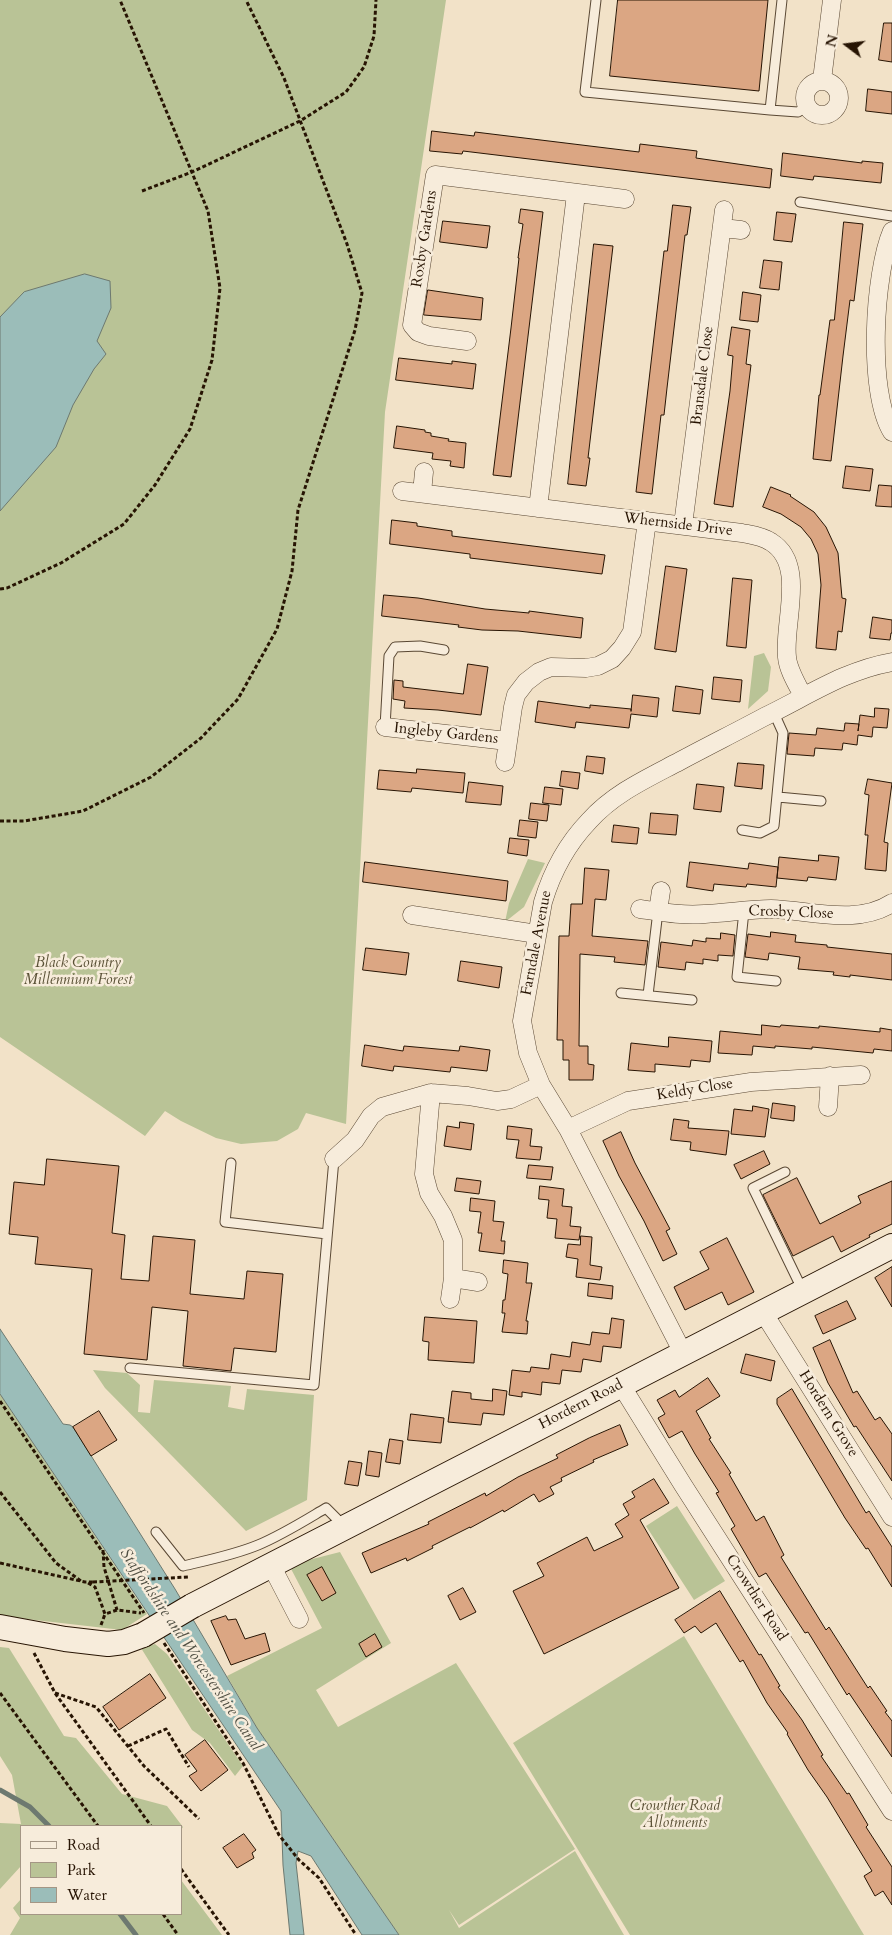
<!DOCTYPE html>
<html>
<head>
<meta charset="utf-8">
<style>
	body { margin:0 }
	#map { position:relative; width:892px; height:1935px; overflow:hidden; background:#f2e2c8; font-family:Cardo,serif }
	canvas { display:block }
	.legend { position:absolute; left:20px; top:1825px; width:162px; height:90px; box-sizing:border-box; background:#f7ecdb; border:1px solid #a49685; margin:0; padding:6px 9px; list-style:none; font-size:15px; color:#271403 }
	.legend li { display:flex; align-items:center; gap:10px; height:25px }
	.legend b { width:25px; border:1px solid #a49685 }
	.north { position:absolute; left:822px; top:20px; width:50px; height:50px; -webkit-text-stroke:4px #f7ecdb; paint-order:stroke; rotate:285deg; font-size:14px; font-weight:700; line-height:20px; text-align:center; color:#271403 }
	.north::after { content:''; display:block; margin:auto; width:18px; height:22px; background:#271403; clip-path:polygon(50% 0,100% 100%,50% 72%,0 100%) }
</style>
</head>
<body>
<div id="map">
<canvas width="892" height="1935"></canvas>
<ul class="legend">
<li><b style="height:6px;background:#f7ecdb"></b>Road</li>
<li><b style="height:14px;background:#b9c396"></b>Park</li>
<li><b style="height:14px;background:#9bbdb9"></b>Water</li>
</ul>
<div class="north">N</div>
</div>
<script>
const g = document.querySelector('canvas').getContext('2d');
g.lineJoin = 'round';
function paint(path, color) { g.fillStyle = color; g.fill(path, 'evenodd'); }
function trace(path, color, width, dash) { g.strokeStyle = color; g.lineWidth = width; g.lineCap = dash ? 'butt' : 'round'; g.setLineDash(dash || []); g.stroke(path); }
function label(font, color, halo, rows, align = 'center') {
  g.font = font + ' Cardo,serif'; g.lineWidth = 5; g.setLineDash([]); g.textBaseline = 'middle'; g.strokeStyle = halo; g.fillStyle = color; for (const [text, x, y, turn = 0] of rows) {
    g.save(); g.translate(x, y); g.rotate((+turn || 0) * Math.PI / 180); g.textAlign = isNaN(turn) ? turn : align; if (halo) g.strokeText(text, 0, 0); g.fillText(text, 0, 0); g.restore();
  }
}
paint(new Path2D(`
	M0 0H446L385 412 346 1124 306 1113 298 1129 277 1141 241 1144 216 1138 181 1121 165 1111 145 1136 0 1037Z
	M764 653 771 667 768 691 748 709 754 656Z
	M528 859 545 863 524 907 505 922 509 903Z
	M93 1370 127 1373 140 1385 138 1412 150 1413 154 1380 231 1386 228 1407 244 1410 247 1389 314 1395 307 1500 246 1531 105 1388Z
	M0 1394 147 1614 122 1630 0 1616Z
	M677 1506 725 1581 694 1600 646 1526Z
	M340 1552 391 1643 316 1690 338 1727 456 1663 575 1849 459 1925 449 1910 459 1928 575 1851 624 1935H399L257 1728 227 1676 322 1628 289 1565Z
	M684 1636 864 1935H630L513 1743Z
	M155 1644 167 1654 243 1766 235 1776 210 1743 192 1730 141 1648Z
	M0 1647 9 1648 64 1736 76 1738 122 1794 167 1806 183 1827 181 1830V1826H21V1866L0 1889V1823L21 1824 12 1775 0 1756Z
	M181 1880 222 1935H10L20 1918 13 1908 21 1899V1914H181Z`), '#b9c396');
const water = new Path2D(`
	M85 274 110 281 111 308 97 341 106 354 94 369 73 405 56 447 0 511V317L24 292Z
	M0 1329 63 1424 70 1425 73 1427 175 1589 257 1728 399 1935H362L311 1856 298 1851 296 1863 304 1935H290L283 1865 281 1811 0 1394Z`);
paint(water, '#9bbdb9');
trace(water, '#6d7970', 1);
trace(new Path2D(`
	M0 1790 30 1807 49 1826
	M120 1914 136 1935`), '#6d7970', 5);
const building = new Path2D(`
	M618 0H768L759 91 610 76Z
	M884 23H892V62L879 60Z
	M868 89 892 92V114L866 111Z
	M432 131 474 136 475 132 639 152 640 144 697 151 696 158 772 169 770 188 463 151 462 154 430 151Z
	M783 153 862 163V161L883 163 881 183 814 176 813 180 781 176Z
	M673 205 691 207 687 235H685L667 388 664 415H661L652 494 636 492 664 251H667Z
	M521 209 543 212 511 477 493 475 511 328 519 258H518L523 224 519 223Z
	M777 212 796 214 792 242 774 240Z
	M443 221 490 226 487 248 440 242Z
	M844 222 863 224 854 301 850 300 843 356 831 461 813 459 819 395H820L830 320H834Z
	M594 244 613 246 588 458H590L586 486 568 484Z
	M764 260 782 262 779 290 760 288Z
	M428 290 483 298 481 320 424 315Z
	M743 292 761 295 758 322 740 320Z
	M732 327 750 330 746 364 751 365 733 507 714 504 730 391 733 356 728 355Z
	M399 358 452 364V361L476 364 473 389 396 380Z
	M397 426 425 430V432L431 433V436L449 439 448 441 466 443 464 468 450 466 451 461 432 459 433 453 394 448Z
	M846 466 873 469 870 491 843 488Z
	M879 485 892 486V507L876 506Z
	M771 487 791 495 790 496 814 512 826 527 838 553 842 598 846 599 842 632 838 631 836 650 816 648 821 585 818 554 811 539 801 527 781 514 763 507Z
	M392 520 417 523V526L452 531V536L605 555 602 574 470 558V554L390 544Z
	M666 566 687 569 676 652 655 649Z
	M733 578 752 580 746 648 727 646Z
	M384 595 418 598 485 609 529 613V611L583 618 581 638 518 631 482 630 458 627 459 625 382 616Z
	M873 617 892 620V633H891L890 640 870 638Z
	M468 664 488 667 481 715 438 710 404 708 405 701 393 699 394 680 403 681V687L463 694Z
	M714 677 742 680 740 702 712 699Z
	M676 686 703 690 700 714 673 711Z
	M633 695 659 698 657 717 631 714 629 728 576 722 575 728 535 722 538 701 590 708V705L631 709V711Z
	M875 708 889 709 887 728 873 727 872 737 858 735 857 745 843 743 842 750 815 748 814 756 787 754 789 733 816 735 817 728 844 731 845 723 859 724 858 731 860 715 874 717Z
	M587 756 605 758 603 774 585 771Z
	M738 763 764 765 762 789 735 786Z
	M417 769 465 773 463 793 412 788 411 792 377 789 379 770 416 773Z
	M562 771 580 773 578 789 560 786Z
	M868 779 892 783 884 842 888 843 886 871 865 869 868 835H865L869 795 865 794Z
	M469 782 503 786 501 805 466 802Z
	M697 784 724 787 721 812 694 809Z
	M545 787 563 789 561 805 543 803Z
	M531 803 549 805 547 821 529 819Z
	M651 813 678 815 676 835 649 833Z
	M520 820 538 822 536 838 518 836Z
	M614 825 639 828 637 844 612 842Z
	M510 838 529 840 527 856 508 853Z
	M819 855 839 857 836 880 808 877 807 881 777 878 779 857 818 861Z
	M365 862 508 881 506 901 363 882Z
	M690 862 748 869 749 863 778 867 776 887 747 884 746 887 714 884 713 891 687 887Z
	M585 868 609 870 606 900 595 899 592 936 648 941 645 965 614 962 615 957 580 954 579 1046H588V1064L594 1065 593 1080H569V1060H563V1040H557L559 936H569L571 904H582Z
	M771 932 796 935 795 942 827 945V947L892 954V980L850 975V977L833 975 834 972 798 969 800 957 769 953 768 960 745 957 748 934 770 937Z
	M721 933 735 935 733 956 718 955V961L703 959V964L686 962 685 970 658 967 661 942 692 946 693 940 706 942V938L720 939Z
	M366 948 409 953 406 975 363 970Z
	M461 961 502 967 499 988 458 981Z
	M762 1025 780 1027 781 1025 819 1028V1026L880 1032V1028L892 1030V1051L874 1049 873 1053 812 1047V1049L775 1046V1048L753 1046 752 1055 718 1053 720 1031 761 1035Z
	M669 1037 712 1041 710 1062 691 1060 690 1067 655 1064V1072L628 1070 631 1043 668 1047Z
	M365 1045 403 1051 404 1046 459 1051 460 1046 490 1050 487 1071 451 1067 450 1072 394 1066 393 1071 362 1066Z
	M773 1103 795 1106 794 1121 771 1118Z
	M753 1106 769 1109 765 1137 731 1134 734 1109 752 1111Z
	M674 1119 689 1121 688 1128 729 1131 726 1155 690 1150 691 1142 671 1140Z
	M460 1122 474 1124 471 1150 444 1146 447 1126 459 1128Z
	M508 1126 532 1129 530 1146 542 1147 540 1160 516 1158 519 1140 507 1139Z
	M621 1132 635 1163 670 1229 666 1231 677 1254 663 1261 644 1221 619 1176 603 1141Z
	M764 1151 770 1164 741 1179 734 1165Z
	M47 1159 119 1166 112 1233 125 1235 121 1279 149 1281 153 1236 195 1240 190 1294 244 1299 247 1271 283 1274 276 1352 234 1348 231 1371 183 1366 188 1311 152 1307 147 1360 84 1354 92 1269 35 1264 38 1237 9 1234 14 1182 44 1185Z
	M529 1165 553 1167 551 1180 527 1178Z
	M457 1178 481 1181 479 1194 455 1191Z
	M797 1178 820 1224 861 1203 858 1196 892 1181V1224L869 1235 870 1237 841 1252 833 1236 793 1256 763 1195Z
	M540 1186 564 1189 562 1206 572 1207 570 1226 581 1227 579 1240 555 1238 557 1219 547 1218 549 1200 539 1199Z
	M471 1198 495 1201 493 1221 504 1222 501 1241H505L504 1254 479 1251 482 1233H478L481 1212 470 1211Z
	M581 1236 592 1237 590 1265 602 1267 600 1280 576 1277 578 1259 566 1257 568 1244 580 1245Z
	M727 1238 754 1292 728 1305 722 1292 685 1310 674 1287 709 1269 700 1252Z
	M504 1260 528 1263 526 1283H532L526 1321H528L527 1334 502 1332 505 1313H502L503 1300H505L508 1274 503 1273Z
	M892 1267V1307L875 1278Z
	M589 1283 613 1286 612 1299 588 1296Z
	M847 1301 856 1319 823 1334 815 1316Z
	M425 1317 477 1321 474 1363 428 1360 429 1342 423 1341Z
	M612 1318 624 1320 621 1348 603 1346 601 1362 583 1359 581 1372 562 1370 560 1384 542 1382 541 1395 522 1392V1397L509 1395 512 1370 530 1372 531 1367 549 1369 551 1354 570 1357 572 1342 590 1345 592 1332 609 1334Z
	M830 1340 853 1393 857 1391 875 1420 880 1417 892 1434V1481L856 1426 854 1427 828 1383 813 1348Z
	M746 1354 775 1361 771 1381 741 1373Z
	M708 1378 720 1396 696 1411 711 1438 709 1439 731 1473 729 1474 756 1521 764 1516 784 1555 781 1557 826 1630 829 1627 868 1688 870 1686 887 1711 885 1712 892 1721V1757L849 1693 847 1695 808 1632 805 1633 766 1573 759 1577 731 1529 735 1526 716 1493 719 1492 695 1454 682 1431 669 1438 658 1418 665 1414 657 1400 675 1390 679 1397Z
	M493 1389 507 1391 504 1415 483 1413 481 1425 448 1422 452 1391 471 1393V1399L492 1401Z
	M792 1389 866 1513 869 1511 892 1547V1587L868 1548 866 1549 845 1518 777 1404V1399Z
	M99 1411 117 1440 91 1456 73 1427Z
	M411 1414 444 1418 441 1443 408 1440Z
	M620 1425 628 1445 593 1460 594 1462 561 1478 562 1481 550 1487 554 1494 539 1502 534 1494 504 1512 503 1510 470 1528V1527L432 1546 433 1548 407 1561 406 1558 371 1573 362 1553 429 1524 428 1522 485 1493 486 1496 518 1477 558 1458 556 1455 589 1438Z
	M390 1439 403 1441 400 1464 386 1462Z
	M369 1451 382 1453 379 1477 366 1475Z
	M349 1461 362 1463 358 1486 345 1484Z
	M654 1479 669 1503 640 1520 679 1588 544 1654 513 1591 544 1576 537 1563 587 1537 594 1551 623 1537 615 1524 629 1515 623 1504 635 1497 632 1492Z
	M322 1567 336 1593 322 1601 307 1575Z
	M463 1588 476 1612 460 1620 448 1596Z
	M720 1591 759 1655 761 1654 780 1686 778 1687 802 1720 823 1755 821 1756 847 1794 849 1793 868 1825 866 1827 892 1867V1905L883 1891 875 1896 864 1876 872 1871 827 1797 808 1770 787 1734 788 1733 767 1703 743 1660 740 1662 716 1623 701 1633 695 1626 684 1633 675 1620Z
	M226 1616 228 1620 236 1619 245 1639 265 1633 270 1651 231 1665 211 1621Z
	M375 1634 382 1647 366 1657 359 1644Z
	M150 1674 166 1698 119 1730 103 1707Z
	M205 1740 228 1770 201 1791 189 1776 197 1771 185 1755Z
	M244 1834 256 1850 252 1853 254 1858 237 1868 223 1848Z`);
paint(building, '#dba683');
trace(building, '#271403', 1);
const lane = new Path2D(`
	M596 0 585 92 770 110
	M782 0 770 110 798 112 807 107
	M800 202 892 216
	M385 727 389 656 395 647 420 646 444 650
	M778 797 821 801
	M742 830 760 833 774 826 783 733 774 713
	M744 911 737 977 776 981
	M621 993 692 1000
	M648 995 658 911
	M231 1163 225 1222 327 1234
	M785 1172 753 1188 803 1291
	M130 1368 314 1385 334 1159
	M156 1532 183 1566C208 1560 234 1555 258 1545 282 1535 304 1521 326 1508L344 1526`);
const street = new Path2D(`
	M822 80 832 0
	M805 98a17 17 0 1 1 34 0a17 17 0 1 1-34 0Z
	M722 228 741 230
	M892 231C874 273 867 392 892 432
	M467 341 429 336 418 332 412 325 435 175 625 199
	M402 491 742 533C752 535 762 536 771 542 807 564 783 623 787 657 788 670 797 684 803 696
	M422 493 424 472
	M538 508 576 194
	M683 525 724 210
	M385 727 507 741
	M505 762 513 707 516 695 526 682 539 672 551 667 586 668 598 666 612 659 622 648 632 632 647 521
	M640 909C661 912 683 916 705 914 727 913 749 909 771 909 809 910 857 926 892 903
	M658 911 661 891
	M412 915 537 934
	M431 1093 424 1174 429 1193 443 1216 453 1240V1278L450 1299
	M828 1107 830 1076
	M568 1129 628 1101 751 1082 861 1075
	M334 1159 355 1140 371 1116 382 1107 431 1093 468 1096 497 1101 511 1099 541 1085
	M453 1278 478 1282
	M763 1312 892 1517
	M683 1353 568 1129 541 1085 528 1053 522 1021 543 902C552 872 567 844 589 821 614 793 648 778 680 761 708 746 736 732 764 717 806 697 845 670 892 662
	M621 1385 683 1485 892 1811
	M271 1565 299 1619`);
const secondary = new Path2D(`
	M192 1606 892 1246
	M0 1627 65 1639 108 1644 124 1642 143 1635`);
trace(lane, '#5a4834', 11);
trace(street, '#5a4834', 19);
trace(secondary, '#271403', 26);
trace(new Path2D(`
	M142 191 192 172 300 121 346 92 364 67 374 36 376 0
	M0 589 7 588 61 563 124 524 155 485 190 429 212 360 220 288 208 211 120 0
	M0 821H24L83 811 151 777 201 738 238 699 277 629 292 571 298 510 355 330 362 293 347 244 284 78 246 0
	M0 1401 144 1613
	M0 1492 56 1563 81 1581
	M103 1550 104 1567 117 1610
	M0 1563 85 1582H93
	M88 1583 95 1587 105 1614 117 1610 141 1613
	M101 1625 105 1614
	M164 1643 243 1763 279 1835 299 1860 319 1878 356 1935
	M34 1653 55 1693 151 1826
	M0 1693 98 1826
	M55 1693 96 1707 144 1766 199 1819
	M128 1746 166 1729 189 1767
	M181 1869 229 1935
	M163 1914 178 1935`), '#271403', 3, [4, 2.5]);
trace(lane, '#f7ecdb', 9);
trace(street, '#f7ecdb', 18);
trace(secondary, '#f7ecdb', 24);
const secondaryBridge = new Path2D(`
	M143 1635 192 1606`);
trace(secondaryBridge, '#271403', 26, []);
trace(new Path2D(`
	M93 1582 188 1577`), '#271403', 3, [4, 2.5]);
trace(secondaryBridge, '#f7ecdb', 24);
label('15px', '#271403', '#f7ecdb', [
	["Roxby Gardens",425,239,-81],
	["Bransdale Close",703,376,-83],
	["Whernside Drive",678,525,7],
	["Ingleby Gardens",446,734,6],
	["Crosby Close",791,913,2],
	["Farndale Avenue",537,943,-79],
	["Keldy Close",695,1090,-9],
	["Hordern Road",581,1405,-27],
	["Hordern Grove",828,1414,58],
	["Crowther Road",756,1598,57]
]);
label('italic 15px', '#5a5136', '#f7ecdb', [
	["Black Country",78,964],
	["Millennium Forest",78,981],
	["Crowther Road",675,1807],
	["Allotments",675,1824]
]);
label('italic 16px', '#504f43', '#f7ecdb', [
	["Staffordshire and Worcestershire Canal",190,1650,56]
]);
</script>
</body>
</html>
